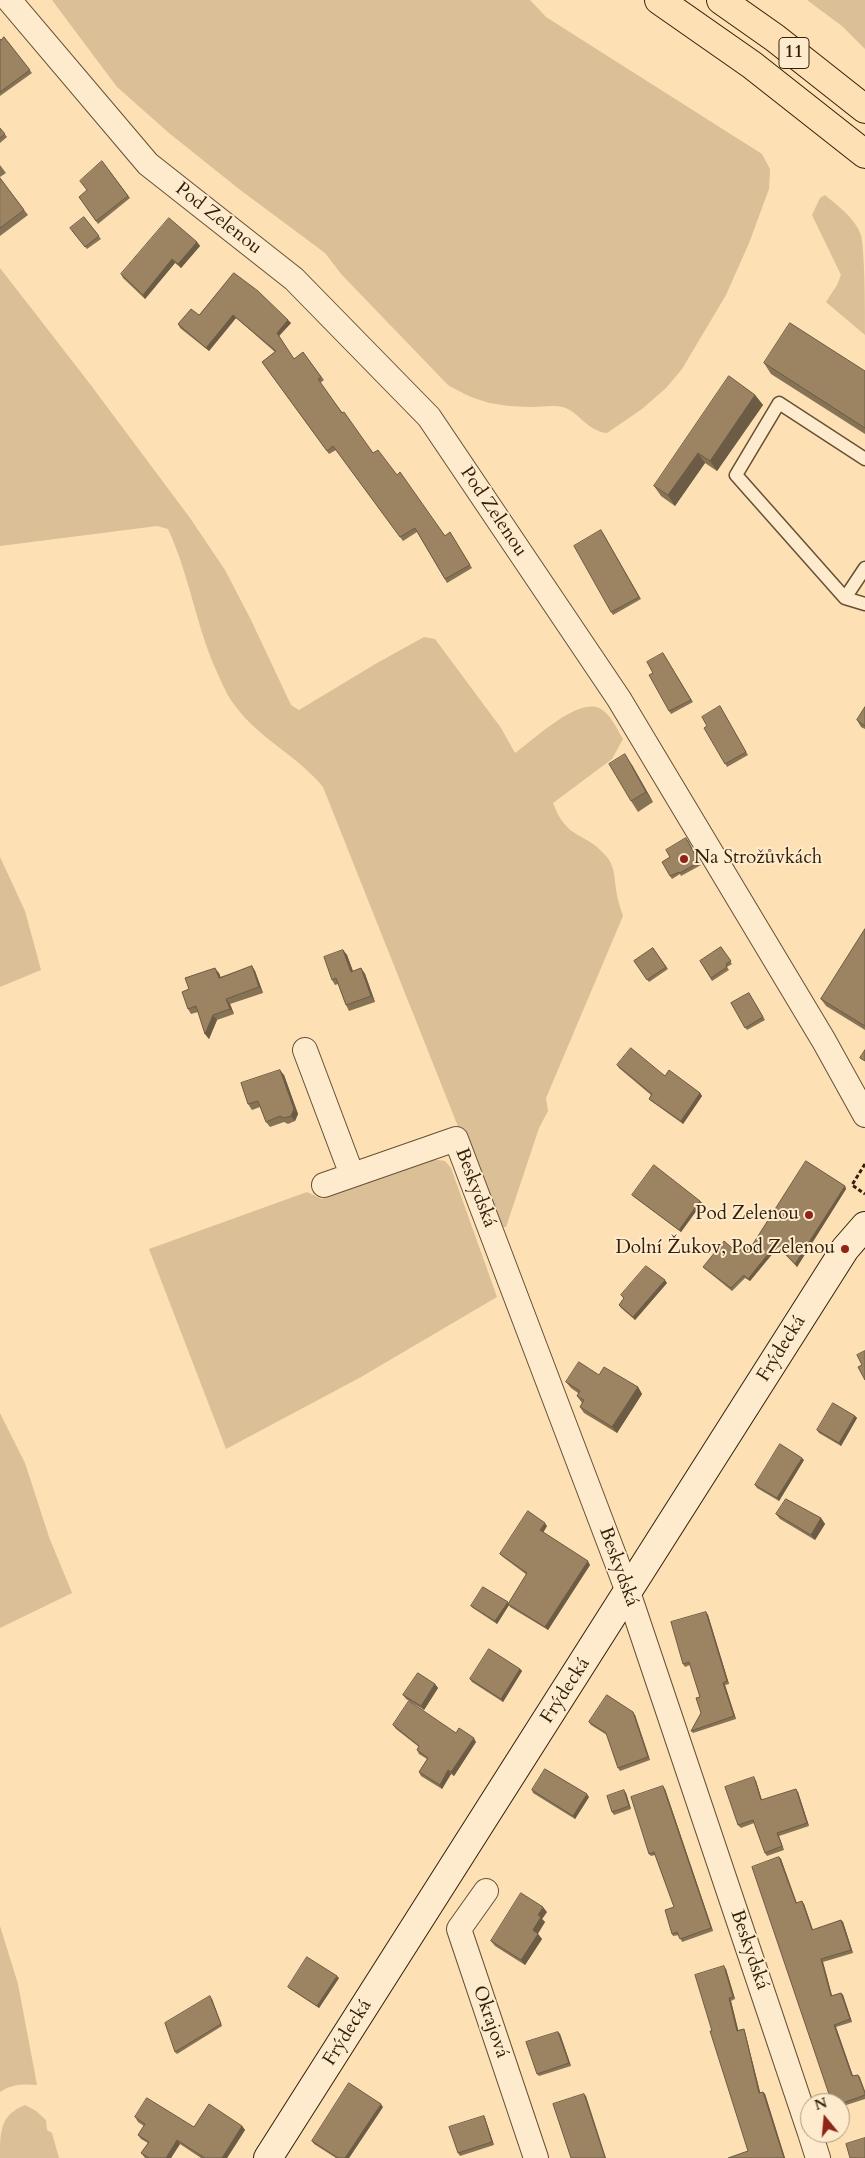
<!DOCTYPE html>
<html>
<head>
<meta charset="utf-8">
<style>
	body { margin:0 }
	#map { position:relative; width:865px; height:2158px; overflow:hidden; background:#fde0b4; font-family:Cardo,serif }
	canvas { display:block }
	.north { position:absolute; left:800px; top:2093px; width:50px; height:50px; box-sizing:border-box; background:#feebce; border:1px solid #ac9a80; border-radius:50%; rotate:343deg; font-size:14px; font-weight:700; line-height:20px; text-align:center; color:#32200b }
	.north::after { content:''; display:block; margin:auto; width:18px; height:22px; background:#8f2418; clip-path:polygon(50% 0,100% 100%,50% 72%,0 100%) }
</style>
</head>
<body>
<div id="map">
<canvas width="865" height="2158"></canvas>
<div class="north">N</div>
</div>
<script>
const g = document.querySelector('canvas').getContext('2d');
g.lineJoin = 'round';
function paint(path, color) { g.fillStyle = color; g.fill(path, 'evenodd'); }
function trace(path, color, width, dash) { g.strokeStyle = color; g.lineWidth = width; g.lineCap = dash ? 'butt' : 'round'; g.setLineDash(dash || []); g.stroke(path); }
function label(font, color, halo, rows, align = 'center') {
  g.font = font + ' Cardo,serif'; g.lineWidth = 4; g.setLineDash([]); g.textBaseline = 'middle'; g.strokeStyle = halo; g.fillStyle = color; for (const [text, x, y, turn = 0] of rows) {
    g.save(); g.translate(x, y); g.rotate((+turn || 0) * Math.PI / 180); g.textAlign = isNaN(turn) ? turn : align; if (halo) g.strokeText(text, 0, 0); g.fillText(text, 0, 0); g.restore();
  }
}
paint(new Path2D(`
	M52 0H530L546 17 762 154 770 169 769 189 749 243 726 295 682 369 666 388 642 409 607 433C586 431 578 410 562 407 553 405 541 407 532 407 495 406 479 403 448 385L342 275 325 253 239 189 169 133 117 87Z
	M807 0H865V49L842 26Z
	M825 195C838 206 855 218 861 235 865 256 865 310 865 335L826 302 837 285 841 275 812 215 820 198Z
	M0 268 90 384 190 518 225 570 251 620 291 705 299 710 377 663 424 637 435 639 501 728 515 753C532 741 577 698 599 708 610 713 617 729 623 739L612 759 553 803C567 841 585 831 606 856 615 866 614 877 616 889 617 898 620 907 623 916L546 1098 548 1111 539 1128 506 1227H498L323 787C298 756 261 740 236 707 227 696 222 683 216 670 196 625 189 574 168 529L157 526 0 546Z
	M0 857 25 911 41 970 0 987Z
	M430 1159 445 1161 451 1168 497 1297 361 1377 226 1449 149 1249 307 1192 322 1199Z
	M0 1413 25 1463 49 1537 72 1593 0 1628Z
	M0 1926 18 1984 37 2085C24 2084 12 2084 0 2092Z
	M25 2105 36 2111 46 2120 47 2130 52 2133 59 2158H0C0 2132 0 2115 25 2105Z`), '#dabf97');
const service = new Path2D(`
	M865 459 779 403 736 475 845 598 865 604
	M845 598 865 568`);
const minor = new Path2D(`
	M9 0 148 164 294 279 429 417 619 699 824 1041 865 1115
	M305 1050 352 1175
	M324 1185 456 1139 628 1592 810 2133
	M486 1891 459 1929 536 2158
	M810 2133 818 2158`);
const secondary = new Path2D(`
	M268 2158 845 1249 865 1226`);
const trunk = new Path2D(`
	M659 0 752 65 865 154
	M721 0 775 38 865 109`);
trace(service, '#655035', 15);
trace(minor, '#655035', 26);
trace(secondary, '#32200b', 30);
trace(trunk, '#32200b', 30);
trace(new Path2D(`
	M865 1164 852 1185 865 1194`), '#32200b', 3, [4, 2.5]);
trace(service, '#feebce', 12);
trace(minor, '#feebce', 24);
trace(secondary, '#feebce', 28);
trace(trunk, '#fde0b4', 28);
paint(new Path2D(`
	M4 37 32 73 0 96V39L1 40Z
	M0 128 7 137 0 143Z
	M102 161 130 198 98 224 79 197 87 191Z
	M0 165 6 173 0 177Z
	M0 178 28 215 0 236Z
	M84 217 101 239 87 249 72 231Z
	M197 242 200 246 181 268 175 263 145 299 123 278 121 274Z
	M234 273 291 323 279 336 294 359 303 352 324 380 320 383 373 453 397 475 445 536 450 532 472 568 447 583 417 532 403 541 336 450 329 454 262 362 275 352 236 318 209 351 180 328 178 324 199 315Z
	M764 363 865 371V434L771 374Z
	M755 395 763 405 717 471 705 463 675 506 661 496 654 486Z
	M603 533 641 599 613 615 611 612Z
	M663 653 693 702 671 714 669 711 653 673Z
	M720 706 748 755 727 767 707 726Z
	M865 707V729L861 727 857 720Z
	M632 765 653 802 638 812 631 801Z
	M688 840 701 865 681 876 680 874 672 879 670 876V857Z
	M865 929V1030L826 1006 821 999Z
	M721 947 732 964 727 967 729 970 712 981 700 961Z
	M653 948 668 969 649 982 634 961Z
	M343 950 347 955 353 971 361 968 365 974 375 1002 349 1011 346 1005 338 984 335 985 332 980Z
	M252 966 255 971 263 993 230 1004 234 1014 217 1020 209 1039 205 1034 198 1012 191 1014 188 1009 189 989 219 973 220 977Z
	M749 993 765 1020 747 1030 731 1003Z
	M617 1065 665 1076 700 1093 702 1096 683 1124 651 1101 649 1099 651 1095 619 1068Z
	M284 1075 298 1114 295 1121 288 1124 284 1122 270 1127 266 1122 260 1107 252 1110 248 1104Z
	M845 1186 846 1189 797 1267 778 1247 750 1281 745 1278 732 1291 705 1269 703 1267 750 1248Z
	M632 1195 700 1201 702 1203 681 1232 634 1197Z
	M667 1283 635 1320 621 1308 619 1305 624 1299 621 1295Z
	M599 1375 638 1387 642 1394 617 1433 584 1413 580 1407 582 1403 577 1396 578 1393 571 1388 566 1382Z
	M855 1416 857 1418 841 1446 819 1433 817 1430Z
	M804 1460 779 1501 757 1488 755 1485Z
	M776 1514 821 1518 825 1524 815 1540 780 1519Z
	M547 1526 543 1533 590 1565 548 1630 510 1607 509 1605 497 1624 473 1608 471 1606 508 1602V1604L527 1575 503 1557 500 1554Z
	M706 1612 708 1615 729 1684 725 1685 736 1719 693 1733 691 1731 701 1713 700 1697 690 1665 685 1667 683 1664Z
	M520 1669 522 1671 503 1702 472 1682 470 1679Z
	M435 1684 438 1688 424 1710 406 1699 403 1695Z
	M635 1715 650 1760 620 1771 618 1768 607 1735 591 1725 589 1722Z
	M393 1725 456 1733 476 1742 454 1776 451 1774 442 1789 421 1776 419 1772 427 1759 419 1754 417 1750 419 1747 396 1729Z
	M756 1781 762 1800 798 1792 809 1826 779 1836 784 1850 767 1856 765 1853 754 1823 741 1828 738 1825Z
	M665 1789 713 1931 682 1942 679 1935 673 1936 672 1934 674 1907 655 1855 651 1856 649 1854Z
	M532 1790 589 1797 575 1819 533 1793Z
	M626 1793 631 1809 614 1815 612 1812Z
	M779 1857 781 1859 796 1903 804 1904 813 1930 841 1920 843 1922 853 1953 823 1962 832 1996 841 1993 843 1995 852 2022 836 2027 853 2076 858 2075 860 2077 865 2091V2099L840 2107V2103Z
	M547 1912 542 1919 545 1922 538 1934 542 1939 525 1965 495 1946 491 1941Z
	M726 1969 735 1999 731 2001 738 2030 744 2029 745 2032 760 2092H763L765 2094 785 2158H728L748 2151 712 2031Z
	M339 1978 319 2008 290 1989 288 1987Z
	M212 1999 222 2026 177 2054 175 2052Z
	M558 2032 560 2034 571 2066 539 2076 537 2074Z
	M383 2107 349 2158H336L314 2144 312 2141Z
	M484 2116 485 2118 494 2145 460 2156 458 2153Z
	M135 2117 194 2127 242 2126 245 2130 227 2158H201L180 2144 171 2158H145L141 2153 148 2143 141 2139 138 2135 144 2126 138 2122Z`), '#867255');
paint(new Path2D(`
	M197 242 200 246 181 268 178 264Z
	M172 259 175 263 145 299 143 295Z
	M233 315 236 318 209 351 206 348Z
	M288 320 291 323 279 336 277 333Z
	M755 395 763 405 717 471 710 461Z
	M698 453 705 463 675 506 668 495Z
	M625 754 632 765 653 802 646 792Z
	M343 950 347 955 355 977 351 972Z
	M252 966 255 971 263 993 259 987Z
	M215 968 219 973 223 983 219 978Z
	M361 968 365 974 375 1002 371 996Z
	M226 999 230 1004 234 1014 230 1009Z
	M213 1015 217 1020 209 1039 205 1034Z
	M280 1070 284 1075 298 1114 295 1121 291 1116Z
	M700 1093 702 1096 683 1124 681 1121Z
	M845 1186 846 1189 797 1267 795 1264Z
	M700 1201 702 1203 681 1232 679 1230Z
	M776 1244 778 1247 750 1281 748 1279Z
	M665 1280 667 1283 635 1320 633 1317Z
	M638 1387 642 1394 617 1433 612 1427Z
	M855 1416 857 1418 841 1446 839 1443Z
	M802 1458 804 1460 779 1501 777 1498Z
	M821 1518 825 1524 815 1540 811 1535Z
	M545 1523 547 1526 542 1534 540 1530Z
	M588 1561 590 1565 548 1630 545 1627Z
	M508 1602 509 1605 497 1624 495 1621Z
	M706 1612 708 1615 729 1684 727 1681Z
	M520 1669 522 1671 503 1702 501 1699Z
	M723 1683 725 1685 736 1719 734 1716Z
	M435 1684 438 1688 424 1710 421 1706Z
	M633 1712 635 1715 650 1760 648 1757Z
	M474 1738 476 1742 454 1776 451 1772Z
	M448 1770 451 1774 442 1789 440 1785Z
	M754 1777 756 1781 763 1804 761 1800Z
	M663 1786 665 1789 713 1931 711 1928Z
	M796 1789 798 1792 809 1826 807 1823Z
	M624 1790 626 1793 631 1809 629 1806Z
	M587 1794 589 1797 575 1819 573 1816Z
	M777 1833 779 1836 784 1850 782 1846Z
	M779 1857 781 1859 798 1906 796 1903Z
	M802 1901 804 1904 814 1933 812 1930Z
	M543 1907 547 1912 542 1919 545 1922 536 1936 533 1930 538 1915Z
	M841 1920 843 1922 853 1953 851 1950Z
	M538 1934 542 1939 525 1965 521 1960Z
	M821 1959 823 1962 833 1999 831 1996Z
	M724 1966 726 1969 735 1999 733 1997Z
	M337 1976 339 1978 319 2008 317 2006Z
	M841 1993 843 1995 852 2022 850 2019Z
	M210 1996 212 1999 222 2026 221 2024Z
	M729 1998 731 2001 739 2033 737 2031Z
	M834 2025 836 2027 854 2079 852 2076Z
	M744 2029 745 2032 761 2096 759 2093Z
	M558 2032 560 2034 571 2066 569 2063Z
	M763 2092 765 2094 785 2158H784Z
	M584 2094 586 2096 606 2158H605Z
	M381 2104 383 2107 349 2158H345Z
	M484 2116 485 2118 494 2145 492 2142Z
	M242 2126 245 2130 227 2158H222Z
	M177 2140 180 2144 171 2158H166Z`), '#6d5c45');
const building = new Path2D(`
	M4 37 30 70 0 92V39L1 40Z
	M0 128 5 134 0 138Z
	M102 161 128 196 96 221 79 197 87 190 80 181Z
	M0 178 24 210 0 228Z
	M84 217 99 236 85 247 70 228Z
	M169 218 197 242 178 264 172 259 143 295 121 274Z
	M234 273 258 291 288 320 277 333 294 359 303 352 321 377 318 379 342 413 344 412 373 453 378 450 397 475 400 472 445 536 450 532 470 565 445 579 415 528 400 537 333 446 327 451 262 362 276 351 233 315 206 348 178 324 191 309 199 315Z
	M790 323 865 371V428L764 363Z
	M729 376 755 395 710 461 698 453 668 495 654 486Z
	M601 530 639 597 611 612 574 546Z
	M663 653 691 700 669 711 649 675 653 673 647 662Z
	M720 706 746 752 725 764 704 728 707 726 702 717Z
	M865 707V726L857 720Z
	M625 754 646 792 631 801 609 764Z
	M686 838 699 862 680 873 679 872 670 876 662 862 670 857 666 850Z
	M865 929V1026L821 999Z
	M721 947 731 961 726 964 727 967 711 978 700 961Z
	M653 948 666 967 647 980 634 961Z
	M343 950 351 972 361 968 371 996 346 1005 336 978 332 980 324 957Z
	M252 966 259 987 226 999 230 1009 213 1015 205 1034 196 1006 188 1009 182 992 189 989 185 978 215 968 219 978Z
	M749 993 763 1017 745 1028 731 1003Z
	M631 1048 665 1076 669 1070 700 1093 681 1121 649 1099 652 1094 617 1065Z
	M865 1050V1061L860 1058Z
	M280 1070 294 1109 291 1116 284 1118 280 1116 266 1122 258 1101 248 1104 241 1083Z
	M806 1161 845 1186 795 1264 776 1244 748 1279 744 1275 731 1288 703 1267 724 1241 738 1253 745 1244 750 1248Z
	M654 1165 700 1201 679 1230 632 1195Z
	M646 1266 665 1280 633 1317 619 1305 624 1298 621 1295Z
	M865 1351V1380L858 1367 862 1365 857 1355Z
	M579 1362 599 1375 604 1367 638 1387 612 1427 580 1407 584 1400 577 1396 580 1391 566 1382Z
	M833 1403 855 1416 839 1443 817 1430Z
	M780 1444 802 1458 777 1498 755 1485Z
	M786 1499 821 1518 811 1535 776 1514Z
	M528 1511 545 1523 540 1530 588 1561 545 1627 508 1604 527 1573 500 1554Z
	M483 1587 508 1602 495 1621 471 1606Z
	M706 1612 727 1681 723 1683 734 1716 691 1731 701 1713 696 1698 700 1697 689 1662 683 1664 671 1622Z
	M489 1649 520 1669 501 1699 470 1679Z
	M418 1673 435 1684 421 1706 403 1695Z
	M607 1695 633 1712 648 1757 618 1768 606 1733 589 1722Z
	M409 1701 456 1733 459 1728 474 1738 451 1772 448 1770 440 1785 419 1772 428 1758 417 1750 419 1746 393 1725Z
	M545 1769 587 1794 573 1816 532 1790Z
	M754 1777 761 1800 796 1789 807 1823 777 1833 782 1846 765 1853 753 1820 738 1825 725 1787Z
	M663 1786 711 1928 680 1939 677 1932 672 1934 665 1910 674 1907 654 1852 649 1854 631 1797Z
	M624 1790 629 1806 612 1812 607 1796Z
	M779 1857 796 1903 802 1901 812 1930 841 1920 851 1950 821 1959 831 1996 841 1993 850 2019 834 2025 852 2076 858 2075 865 2093V2095L840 2104V2103H832L752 1867Z
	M521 1893 543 1907 538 1915 541 1917 533 1930 538 1934 521 1960 491 1941Z
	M307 1957 337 1976 317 2006 288 1987Z
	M724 1966 733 1997 729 1998 737 2031 744 2029 759 2093 763 2092 784 2158H728L748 2151 710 2031H712L695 1975Z
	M210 1996 221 2024 175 2052 165 2023Z
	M558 2032 569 2063 537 2074 526 2042Z
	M349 2083 381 2104 345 2158H338L312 2141Z
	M584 2094 605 2158H571L553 2104Z
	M147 2098 194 2127 209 2104 242 2126 222 2158H205L177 2140 166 2158H149L141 2153 149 2142 138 2135 145 2124 135 2117Z
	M484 2116 492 2142 458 2153 449 2127Z
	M865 2138V2158H850L846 2144Z`);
paint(building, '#9c8463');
trace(building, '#6d5c45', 1);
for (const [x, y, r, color] of [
	[684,859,5,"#8f2418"],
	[809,1215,5,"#8f2418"],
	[845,1249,5,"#8f2418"]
]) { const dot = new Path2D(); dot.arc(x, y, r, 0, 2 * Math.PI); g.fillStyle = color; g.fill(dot); trace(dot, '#feebce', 2); }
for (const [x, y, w] of [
	[794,53,30]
]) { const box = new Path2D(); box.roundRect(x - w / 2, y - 15.5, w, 31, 4); g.fillStyle = '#feebce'; g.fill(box); trace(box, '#32200b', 1); }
label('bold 18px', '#32200b', null, [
	["11",794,53]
]);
label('19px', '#32200b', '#feebce', [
	["Pod Zelenou",218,219,38],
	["Pod Zelenou",493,512,56],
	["Beskydská",475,1188,69],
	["Frýdecká",782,1349,-58],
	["Beskydská",618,1567,70],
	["Frýdecká",566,1691,-57],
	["Beskydská",749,1950,71],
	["Okrajová",490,2022,71],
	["Frýdecká",348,2033,-58]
]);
label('19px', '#32200b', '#feebce', [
	["Na Strožůvkách",694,859,"left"],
	["Pod Zelenou",799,1215],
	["Dolní Žukov, Pod Zelenou",835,1249]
], 'right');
</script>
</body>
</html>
